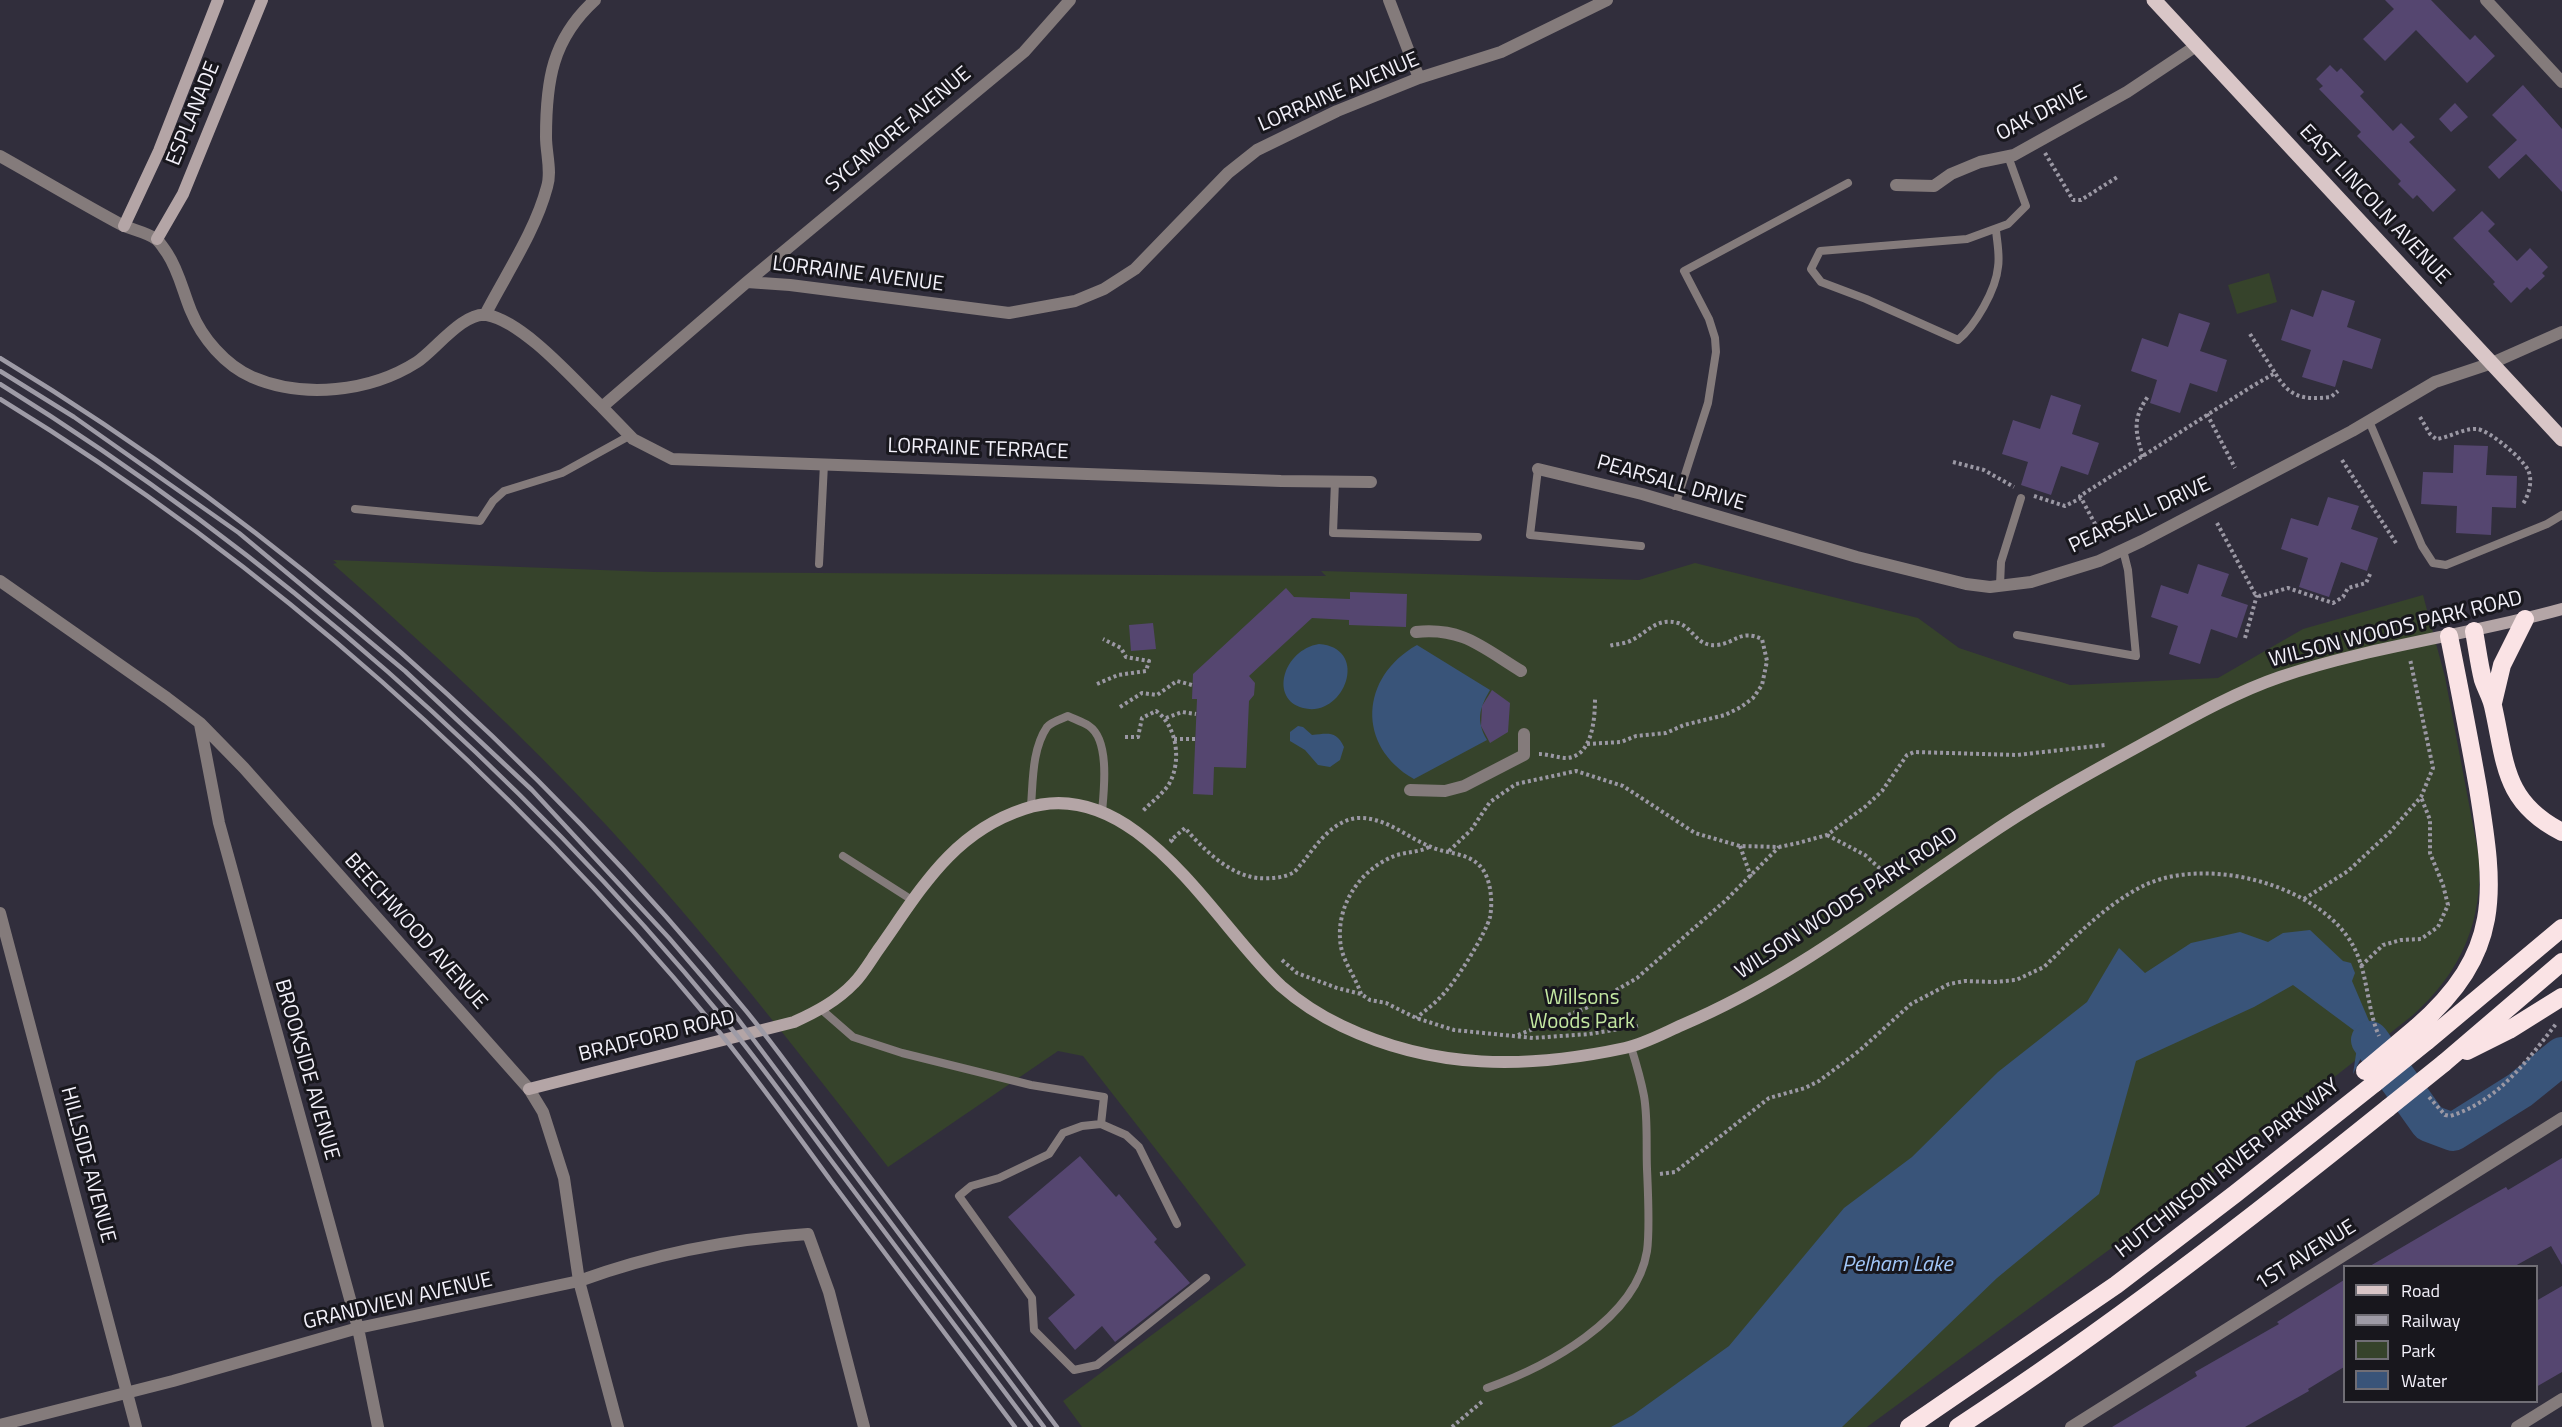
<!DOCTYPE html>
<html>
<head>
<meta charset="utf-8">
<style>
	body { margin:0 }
	#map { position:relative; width:2562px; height:1427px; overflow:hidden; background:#312e3c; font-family:"Titillium Web",sans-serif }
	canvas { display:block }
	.legend { position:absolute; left:2343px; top:1265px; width:195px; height:138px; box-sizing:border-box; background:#18171d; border:2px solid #706e75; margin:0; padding:8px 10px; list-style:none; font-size:18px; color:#f3f1fa }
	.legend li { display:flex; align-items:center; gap:12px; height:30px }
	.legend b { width:30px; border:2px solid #706e75 }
</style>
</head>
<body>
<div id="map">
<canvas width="2562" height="1427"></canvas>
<ul class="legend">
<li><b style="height:8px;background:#d9c6c7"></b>Road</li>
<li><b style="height:8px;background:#9e9ba6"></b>Railway</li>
<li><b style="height:16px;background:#36432b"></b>Park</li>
<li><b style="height:16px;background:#395479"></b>Water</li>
</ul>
</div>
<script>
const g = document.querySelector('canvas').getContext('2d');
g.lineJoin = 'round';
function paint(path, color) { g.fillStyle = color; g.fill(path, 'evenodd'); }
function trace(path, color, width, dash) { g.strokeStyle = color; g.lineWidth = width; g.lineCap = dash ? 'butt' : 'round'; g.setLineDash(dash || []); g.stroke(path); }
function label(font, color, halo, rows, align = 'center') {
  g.font = font + ' "Titillium Web",sans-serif'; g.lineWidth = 6; g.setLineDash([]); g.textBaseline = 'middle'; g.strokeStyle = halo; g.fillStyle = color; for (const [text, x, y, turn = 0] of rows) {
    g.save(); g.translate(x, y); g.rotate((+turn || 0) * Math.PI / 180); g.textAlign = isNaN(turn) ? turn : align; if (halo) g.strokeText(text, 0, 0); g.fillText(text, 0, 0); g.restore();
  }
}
paint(new Path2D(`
	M2269 273 2277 302 2237 314 2228 285Z
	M333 560 655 572 1326 576 1321 571 1639 580 1695 563 1918 618 1959 648 2070 685 2218 678 2303 629 2423 595 2445 677 2479 857C2483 922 2461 972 2413 1015L2195 1187 1867 1427H1082L1063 1401 1246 1265 1083 1056 1058 1051 888 1167C798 1051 707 935 608 827 522 734 428 648 333 564L337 563Z`), '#36432b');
paint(new Path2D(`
	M1319 644C1371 648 1344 719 1303 708 1269 699 1283 650 1319 644Z
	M1417 645 1490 690C1479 709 1476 721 1487 740L1414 779C1356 746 1360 677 1417 645Z
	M1298 726 1303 727 1312 735C1327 734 1336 730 1344 747L1340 760 1330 767 1318 765 1305 750 1290 741V732Z
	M2310 930 2343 961 2351 963 2355 973 2352 981 2375 1035 2370 1040 2353 1074 2359 1034 2293 985 2254 1007 2136 1061 2099 1194 1997 1278 1842 1427H1611L1633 1415 1729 1346 1844 1208 1912 1157 1998 1072 2087 1002 2119 948 2145 973 2191 943 2240 932 2268 942 2283 933Z`), '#395479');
trace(new Path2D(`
	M2370 1040 2429 1123 2453 1132 2520 1090 2562 1056`), '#395479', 38);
paint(new Path2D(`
	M2385 0H2431L2470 40 2475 35 2495 56 2467 83 2416 30 2385 61 2363 39 2394 9Z
	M2330 65 2337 72 2341 68 2364 92 2360 96 2393 131 2401 123 2415 137 2409 142 2456 190 2433 212 2417 195 2413 199 2398 184 2401 181 2357 136 2361 132 2319 89 2323 86 2316 79Z
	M2523 85 2562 129V192L2526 154 2499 179 2488 167 2517 140 2492 115Z
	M2455 103 2468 117 2451 132 2439 119Z
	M2482 211 2495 224 2488 231 2517 261 2530 248 2548 267 2542 273 2545 276 2530 290 2527 287 2511 303 2493 284 2495 282 2453 238Z
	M2322 290 2355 301 2347 327 2381 339 2372 369 2343 360 2335 387 2302 377 2311 350 2281 340 2291 309 2313 317Z
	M2179 313 2210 323 2200 351 2227 360 2217 392 2190 383 2180 413 2150 403 2157 380 2131 371 2142 338 2168 347Z
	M2051 395 2081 405 2072 434 2099 443 2088 475 2061 466 2051 495 2021 485 2028 462 2002 454 2013 420 2040 429Z
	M2454 445 2488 446 2486 475 2517 476 2516 508 2492 507 2491 535 2456 533 2457 506 2421 504 2423 472 2453 473Z
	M2328 497 2359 506 2351 529 2378 538 2367 571 2341 562 2329 597 2299 587 2308 558 2281 549 2291 518 2318 526Z
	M2198 564 2229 574 2221 596 2248 605 2237 638 2211 629 2200 664 2169 654 2178 626 2151 617 2161 585 2188 594Z
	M1286 588 1294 597 1350 599V592L1407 594 1406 627 1349 625V620L1312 618 1249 676 1255 683 1254 695 1249 701 1246 768 1214 767 1213 795 1193 794 1197 699H1192L1193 674Z
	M1153 623 1156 649 1131 651 1129 625Z
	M1492 690 1510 703 1508 732 1490 743 1481 726 1482 706Z
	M1080 1156 1116 1197 1119 1194 1157 1239 1154 1242 1190 1283 1115 1342 1102 1326 1075 1350 1048 1318 1075 1295 1008 1217Z
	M2562 1158V1265L2551 1246 2515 1266H2370L2469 1208 2506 1187 2508 1190Z
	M2344 1280V1367L2308 1389 2309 1391 2245 1427H2112L2197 1376 2195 1372 2279 1324 2277 1322Z
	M2562 1286V1372L2536 1387V1301Z`), '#554670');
trace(new Path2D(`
	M2045 153 2073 200H2081L2119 176
	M2250 334 2275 373
	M2207 414 2235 468
	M2420 417 2430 434 2436 439C2449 438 2463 428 2477 429 2489 430 2522 458 2528 470 2533 480 2529 496 2522 505
	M2143 457C2135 430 2132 419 2149 395
	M2342 460 2396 543
	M1953 462 1984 470 2014 487
	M2034 496 2065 506 2081 498
	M2217 523 2255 594 2260 596 2288 588 2333 603 2343 597 2348 588 2366 583 2371 572
	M2101 535 2080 496 2251 387 2275 373C2290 398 2303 400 2331 397L2338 391
	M2245 638 2257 595
	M1097 684 1118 675 1146 671 1149 661 1126 657 1121 648 1103 639
	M1120 707 1142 693 1157 695 1177 681 1192 685
	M1166 718 1182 712 1196 714
	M1125 737H1138L1142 718 1156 711C1177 726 1182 761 1169 784 1162 795 1150 803 1142 812
	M1174 739H1195
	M1587 744 1621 742 1636 736 1666 733 1684 725 1725 715 1741 707 1753 698 1762 685 1767 661 1762 639C1740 629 1736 643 1717 645 1696 647 1693 627 1678 623 1657 617 1648 632 1632 640 1625 644 1616 644 1609 646
	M1539 754C1548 754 1558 758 1567 758 1593 756 1595 717 1595 698
	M1827 835 1865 855 1895 882
	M1173 842 1171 840 1185 828C1203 849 1229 875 1258 878 1269 879 1285 878 1294 872 1297 870 1300 865 1303 862 1317 844 1333 820 1358 818 1385 817 1405 836 1429 846 1445 854 1466 852 1479 865 1491 876 1493 902 1490 917 1486 933 1458 978 1446 991 1437 1002 1426 1010 1416 1018
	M1740 846 1751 877
	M1449 851 1471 830 1490 802 1516 784 1576 771 1623 786 1695 833 1740 846 1779 847 1798 843 1827 835 1866 806 1882 791 1907 755 1914 752 2017 755 2105 745
	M2304 899 2348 871 2390 832 2421 797 2433 768 2410 659
	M1282 960 1297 973 1337 988 1361 994 1370 1000 1386 1003 1416 1018 1454 1030 1533 1038 1589 1034 1638 1026
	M2361 966 2383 945 2401 940 2421 939 2438 927 2448 905 2443 885 2430 853V820L2421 797
	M1361 994C1356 978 1344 963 1341 947 1334 907 1360 868 1397 855 1408 852 1419 852 1429 847
	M1518 1035 1586 1008 1637 978 1725 901 1779 847
	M2429 1097 2445 1115 2450 1116C2497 1102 2527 1061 2556 1024
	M1660 1174 1675 1172 1769 1098 1805 1088 1819 1081 1859 1051 1911 1004 1949 984 1965 981 1993 982 2016 980 2044 967C2074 938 2102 908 2139 888 2199 855 2307 881 2347 936 2369 966 2365 1004 2379 1036
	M1452 1427 1484 1400`), '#9b98a4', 4, [3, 3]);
trace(new Path2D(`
	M1996 230C1997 242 2000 255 1998 267 1996 290 1975 326 1958 340L1866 299 1821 282 1811 269 1820 251 1967 239 2008 224 2026 206 2008 156
	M2369 421 2422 546 2433 563 2446 565 2547 524 2562 515
	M1538 469 1530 535 1641 546
	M1335 481 1333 533 1478 537
	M1675 506 1708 403 1716 352 1715 338 1709 319 1684 271 1848 183
	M355 509 480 521 493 501 504 491 562 473 629 436
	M819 564 824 464
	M2000 585 2001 562 2021 498
	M2017 635 2136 656 2128 570 2123 550
	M1031 806C1033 781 1032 749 1047 727 1051 722 1061 719 1068 716 1074 719 1083 722 1089 726 1110 740 1104 790 1102 812
	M843 856 912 900
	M822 1010 853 1037 902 1053 1031 1085 1104 1097 1101 1124
	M1177 1224 1139 1147 1126 1135 1101 1124 1082 1126 1063 1133 1049 1154 999 1178 971 1186 959 1196 1032 1298 1034 1330 1074 1370 1097 1365 1206 1278
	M1487 1388C1546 1367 1636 1320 1647 1251 1650 1229 1648 1192 1647 1169 1646 1145 1648 1119 1644 1096 1641 1080 1636 1063 1631 1047`), '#847b7b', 8);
trace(new Path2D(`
	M1389 0 1419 78
	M2486 0 2562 82
	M0 156C41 179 81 203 122 225 133 230 146 232 156 239 160 242 164 249 167 253 179 271 183 292 191 311 202 338 225 365 252 377 303 399 370 392 417 362 435 350 464 311 487 315 524 322 575 381 602 407L747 282 1024 52 1070 0
	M1896 185 1934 186 1951 174 1980 162 2014 155 2127 92 2196 46
	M747 282 790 285 1009 313 1075 301 1104 289 1135 269 1228 173 1257 150 1337 111 1419 78 1501 52 1607 0
	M485 315C506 274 535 232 547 187 552 172 546 153 546 137 546 81 552 39 595 0
	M602 407 633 439 672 459 1281 481 1371 482
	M1538 469 1642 494 1857 557 1966 584 1990 587 2031 582 2099 561 2142 541 2352 431 2435 382 2492 363 2562 332
	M0 581 167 698 200 723 244 768 529 1089 543 1112 564 1178 579 1281 618 1427
	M1416 632C1463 627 1483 648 1521 671
	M200 724 219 823 358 1328 378 1427
	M1410 790 1445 791 1464 786 1524 755V734
	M0 913 136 1427
	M0 1425 173 1381 358 1328 579 1281C653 1254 730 1239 808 1234L829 1292 864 1427
	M2071 1427 2562 1118
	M2517 1427 2562 1399`), '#847b7b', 12);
trace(new Path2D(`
	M124 226 159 151 218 0
	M157 239 183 194 262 0
	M529 1089 794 1022C816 1012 837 1001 854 983 863 974 871 960 878 950 920 891 951 833 1024 809 1135 771 1214 924 1281 986 1298 1001 1321 1016 1342 1026 1434 1070 1527 1069 1625 1048 1644 1044 1664 1033 1682 1025 1791 979 1883 906 1981 840 2037 801 2099 768 2159 735 2197 714 2239 691 2280 677 2372 646 2469 635 2562 609`), '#b4a5a6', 12);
trace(new Path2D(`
	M2154 0 2562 439`), '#d9c6c7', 15);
trace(new Path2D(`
	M2474 631C2477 647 2479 664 2483 680 2486 689 2491 697 2493 706 2506 763 2503 802 2562 832
	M2493 703 2502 665 2525 619
	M2416 1028C2503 952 2495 893 2478 788 2469 737 2459 686 2449 636
	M2427 1041 2562 928
	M2467 1051 2509 1030 2562 997
	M2444 1063 2562 962
	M1909 1427 2116 1285 2235 1194 2375 1083
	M1958 1427C2108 1329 2249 1220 2388 1108`), '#fae3e5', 18);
trace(new Path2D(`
	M0 358C284 530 537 754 747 1012 787 1061 823 1114 861 1165 926 1253 992 1340 1057 1427
	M0 371 74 417 239 533 405 671 532 790 669 938 735 1015 1044 1427
	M0 384C274 554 518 769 723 1018 760 1063 795 1112 830 1159 897 1248 964 1338 1031 1427
	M0 399C270 564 510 779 712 1023 754 1074 792 1128 831 1181 892 1263 954 1345 1015 1427`), '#9e9ba6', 4.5);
trace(new Path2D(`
	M2365 1071 2416 1028
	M2375 1083 2427 1041
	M2388 1108 2444 1063`), '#fae3e5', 18);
label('21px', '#f3f1fa', '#18171d', [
	["LORRAINE AVENUE",1339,93,-23],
	["ESPLANADE",194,114,-68],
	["OAK DRIVE",2042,114,-27],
	["SYCAMORE AVENUE",899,130,-40],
	["EAST LINCOLN AVENUE",2374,205,47],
	["LORRAINE AVENUE",858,275,7],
	["LORRAINE TERRACE",978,450,2],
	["PEARSALL DRIVE",1671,484,16],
	["PEARSALL DRIVE",2140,516,-25],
	["WILSON WOODS PARK ROAD",2396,630,-14],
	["WILSON WOODS PARK ROAD",1847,904,-33],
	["BEECHWOOD AVENUE",415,932,48],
	["BRADFORD ROAD",657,1037,-14],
	["BROOKSIDE AVENUE",306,1070,74],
	["HILLSIDE AVENUE",87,1165,75],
	["HUTCHINSON RIVER PARKWAY",2228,1169,-38],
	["1ST AVENUE",2306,1256,-32],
	["GRANDVIEW AVENUE",398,1302,-13]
]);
label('21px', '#c4e8a2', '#18171d', [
	["Willsons",1582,999],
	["Woods Park",1582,1023]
]);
label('italic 22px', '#a2c7f8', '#18171d', [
	["Pelham Lake",1897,1266]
]);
</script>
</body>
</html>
